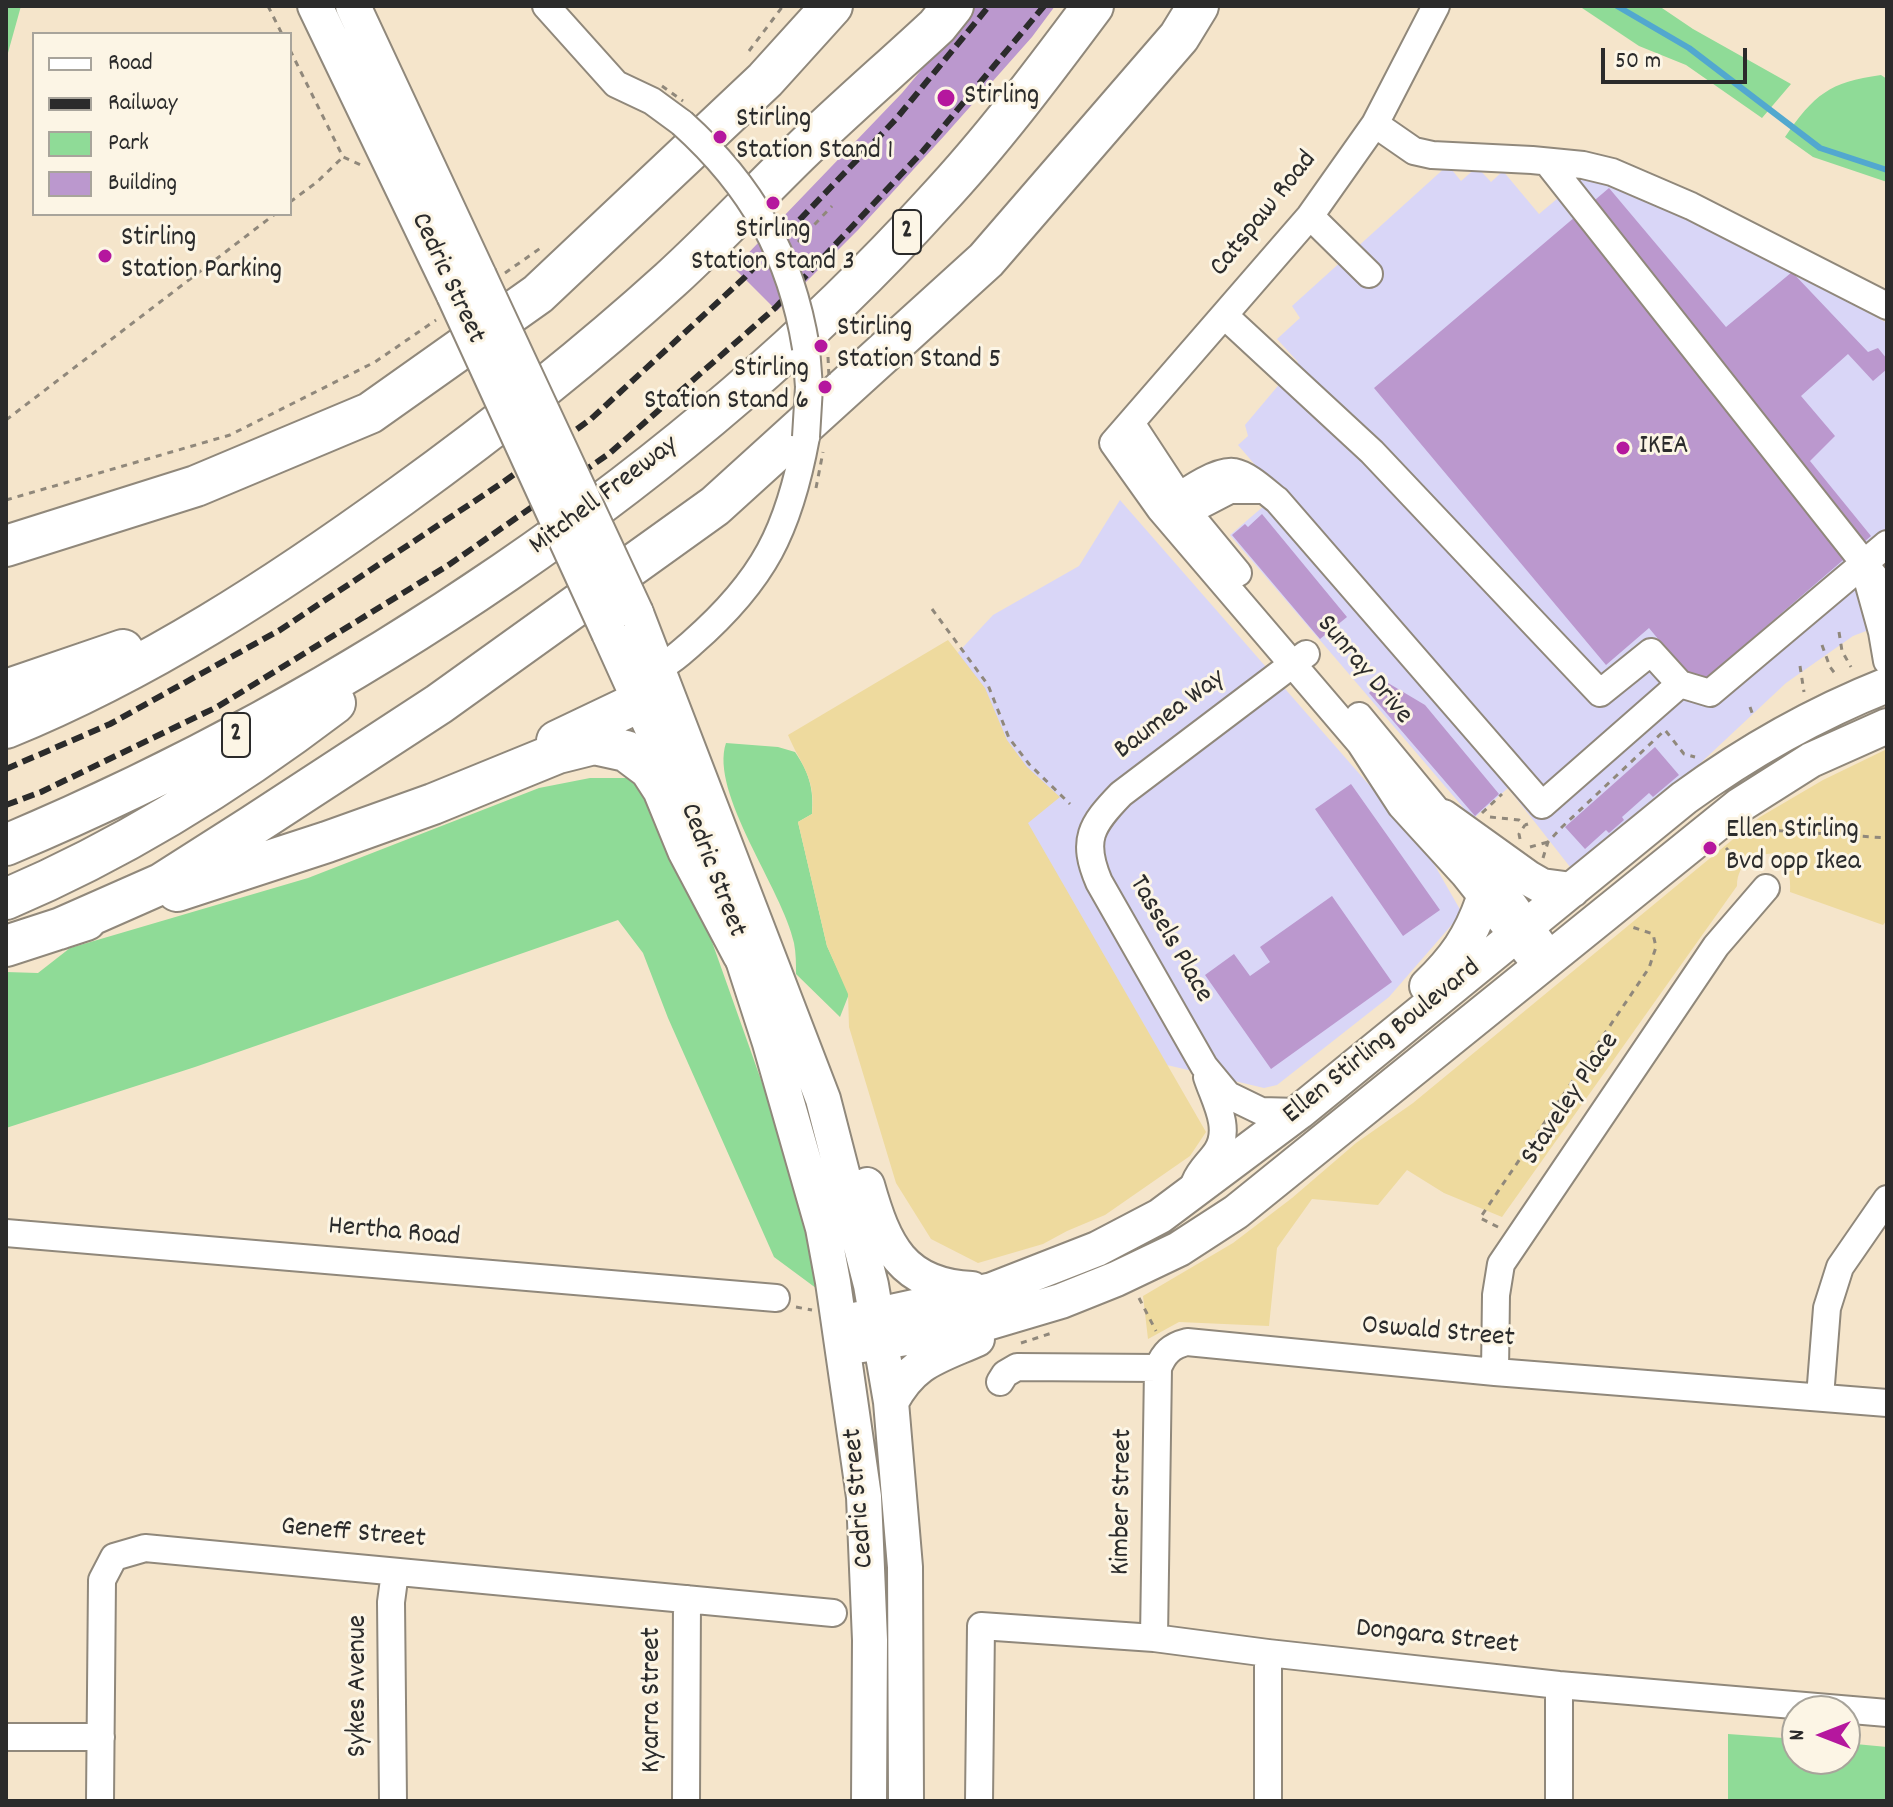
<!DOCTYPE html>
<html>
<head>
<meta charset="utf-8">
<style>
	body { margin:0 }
	#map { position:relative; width:1893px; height:1807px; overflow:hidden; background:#f5e5cb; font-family:Dekko,sans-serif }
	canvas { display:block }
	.frame { position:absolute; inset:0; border:8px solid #2b2b2b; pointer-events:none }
	.legend { position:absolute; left:32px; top:32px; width:260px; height:184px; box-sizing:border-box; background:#fcf5e5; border:2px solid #a8a49b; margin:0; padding:10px 14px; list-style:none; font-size:24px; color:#2b2b2b }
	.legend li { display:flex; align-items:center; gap:16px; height:40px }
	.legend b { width:40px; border:2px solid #a8a49b }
	.north { position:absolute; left:1781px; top:1695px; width:80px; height:80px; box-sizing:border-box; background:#fcf5e5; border:2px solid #a8a49b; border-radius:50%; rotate:270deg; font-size:22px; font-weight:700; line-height:32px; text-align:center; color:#2b2b2b }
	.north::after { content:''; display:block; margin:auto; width:28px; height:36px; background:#b5179e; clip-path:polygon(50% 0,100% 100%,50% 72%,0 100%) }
	.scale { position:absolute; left:1601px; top:48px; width:146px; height:36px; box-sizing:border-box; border:4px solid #2b2b2b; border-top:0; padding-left:10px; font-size:24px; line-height:28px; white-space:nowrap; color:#2b2b2b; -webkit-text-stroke:6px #fcf5e5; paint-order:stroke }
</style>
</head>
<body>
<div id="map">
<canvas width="1893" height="1807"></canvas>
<div class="frame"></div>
<ul class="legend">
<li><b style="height:10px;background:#fff"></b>Road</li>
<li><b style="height:10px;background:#2b2b2b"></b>Railway</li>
<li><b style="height:22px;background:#8fdb97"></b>Park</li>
<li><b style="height:22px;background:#bb98ce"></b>Building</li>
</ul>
<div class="north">N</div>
<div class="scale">50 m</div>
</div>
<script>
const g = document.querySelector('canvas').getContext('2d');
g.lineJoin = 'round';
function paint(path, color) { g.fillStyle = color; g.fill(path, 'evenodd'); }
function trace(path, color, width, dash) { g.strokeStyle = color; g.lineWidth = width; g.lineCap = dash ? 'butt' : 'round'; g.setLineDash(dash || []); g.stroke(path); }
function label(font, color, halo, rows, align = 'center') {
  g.font = font + ' Dekko,sans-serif'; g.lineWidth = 6; g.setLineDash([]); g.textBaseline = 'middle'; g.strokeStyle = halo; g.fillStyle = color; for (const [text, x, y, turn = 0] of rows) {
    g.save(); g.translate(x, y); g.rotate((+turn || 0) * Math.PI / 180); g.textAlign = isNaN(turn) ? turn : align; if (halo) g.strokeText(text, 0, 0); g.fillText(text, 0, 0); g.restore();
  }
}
paint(new Path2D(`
	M1448 165 1461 181 1477 167 1491 182 1503 171 1539 214 1588 173 1664 202 1887 323V623L1853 636 1786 683 1692 771 1574 872 1508 788 1473 819 1230 535 1279 493 1238 445 1248 436 1245 425 1298 362 1277 339 1300 318 1292 306Z
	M1120 500 1426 850 1462 913 1389 997 1277 1085 1264 1088 1167 1065 938 674 993 615 1079 566Z`), '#d9d6f7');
paint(new Path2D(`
	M6 6H21L6 60Z
	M1579 6H1659L1693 29 1791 84 1762 118 1686 65 1639 46Z
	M1881 75 1887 79V182L1813 157 1785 137C1814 95 1829 82 1881 75Z
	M726 743 778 747 795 752C809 772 814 789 812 814L798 822 827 946 849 994 840 1017 796 974C796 964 796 953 794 943 783 890 709 793 726 743Z
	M590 778H627L650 792 694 891 805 1204 824 1294 774 1257 668 1018 643 953 618 920 195 1067 6 1128V972L38 973 70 948 308 878 539 788Z
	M1728 1734 1797 1739V1759H1845V1743L1887 1747V1801H1728Z`), '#8fdb97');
paint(new Path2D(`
	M948 640 985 688 1007 740 1027 767 1060 797 1028 823 1206 1132 1190 1156 1105 1215 1067 1231 1043 1244 978 1263 931 1239 896 1183 849 1027 848 994 827 946 798 822 812 814C816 777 801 766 788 735Z
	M1887 749V920L1883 925 1790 892C1791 876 1788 864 1777 853 1756 854 1737 862 1737 886L1502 1217 1444 1193 1407 1170 1378 1205 1312 1199 1277 1248 1269 1326 1179 1322 1148 1339 1143 1296 1233 1243 1292 1198 1356 1143 1413 1103 1760 817 1823 780Z`), '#eeda9e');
trace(new Path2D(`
	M1617 6 1689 48 1820 148 1887 170`), '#52a8cf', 6);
paint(new Path2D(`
	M975 6H1055L1032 37 945 135 858 230 777 311 734 268 902 93Z
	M1609 188 1726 327 1792 272 1868 352 1878 348 1887 359V369L1873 381 1848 354 1801 396 1835 436 1810 461 1871 536 1697 686 1649 628 1606 665 1374 388Z
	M1262 514 1347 617 1320 639 1232 535 1245 524 1248 527Z
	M1383 680 1425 705 1499 794 1475 816 1369 693Z
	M1655 747 1679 775 1653 797 1649 793 1622 817 1624 820 1609 833 1606 830 1585 849 1565 827Z
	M1351 784 1440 910 1403 936 1315 809Z
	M1332 896 1392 982 1271 1069 1205 975 1234 954 1250 976 1270 962 1260 947Z`), '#bb98ce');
const minor = new Path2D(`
	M546 6 616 84 652 101 682 123
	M1436 6 1375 124 1310 216 1113 443 1160 509 1360 743 1401 806 1464 875 1538 968
	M1375 124 1414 151 1432 155 1532 160 1583 165 1612 172 1691 206 1887 306
	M1547 162 1887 592
	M1310 216 1369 274
	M806 348 809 387
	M1131 423 1196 522 1238 573
	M1160 509C1177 498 1214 469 1234 472 1249 475 1265 491 1277 500L1542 805 1680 684 1651 652 1600 693 1372 452 1225 316
	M1176 518 1230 490H1262
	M1865 571 1882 632 1887 661
	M640 668C662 672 676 657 692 643 764 580 789 530 806 437
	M1680 684 1710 693 1887 544
	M1359 716 1507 895 1552 957
	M1299 1112 1261 1111 1228 1095 1204 1066 1099 882C1081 840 1091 825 1121 794L1306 654
	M1195 1182C1200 1169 1210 1162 1217 1151 1232 1128 1214 1099 1207 1077
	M6 1233 776 1298
	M1495 1372 1496 1295 1501 1264 1716 946 1766 888
	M1000 1382 1005 1374 1017 1367 1158 1368C1164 1353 1171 1346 1187 1342L1495 1372 1887 1403
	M1820 1397 1827 1308 1840 1267 1887 1199
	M1154 1638 1158 1368
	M6 1737H101
	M100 1801 102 1580 114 1557 145 1548 833 1613
	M393 1801 391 1602 395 1572
	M686 1801 687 1599
	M979 1801 981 1626 1154 1638 1268 1653 1559 1685 1887 1713
	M1268 1801V1653
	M1559 1801V1685`);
const major = new Path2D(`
	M315 6 454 295
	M353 6 479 276
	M636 613 823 1099 871 1285 891 1402 905 1567 906 1801
	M609 633 680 790
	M1443 817 1528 878 1542 886 1572 890
	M733 929 770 1043 823 1228 833 1282 864 1497 870 1640 869 1801
	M1427 986C1455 959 1470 938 1483 901
	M867 1185C884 1245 902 1286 972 1289
	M840 1323 992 1290 1097 1249 1160 1216 1299 1112 1684 798C1747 752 1814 714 1887 685
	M843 1348 970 1328 1061 1301 1116 1279 1179 1249 1236 1212 1740 805 1811 760 1887 726
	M891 1402C913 1361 936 1357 977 1339`);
const highway = new Path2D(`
	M6 546 196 486 370 413 538 294 765 80 832 6
	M6 690 123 650
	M6 728C148 670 278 585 401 496 495 428 585 357 670 280 715 239 756 195 799 153 844 109 892 68 937 26L953 6
	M557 741 641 701
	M6 845C346 702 687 475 935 202 992 141 1043 73 1093 6
	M177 891 327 842 433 804 558 753 594 744 626 751 650 769 663 789 688 850 743 954
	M6 899C124 849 234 780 335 703
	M59 929 161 884 252 826 439 704 715 506 986 260 1179 37 1198 6
	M6 946 86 920`);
trace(minor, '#90887b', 30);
trace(major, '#90887b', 38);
trace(highway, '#90887b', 44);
trace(new Path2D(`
	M268 6 282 34
	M290 50 343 157 361 165
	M749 51 783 6
	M290 202 317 182 343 157
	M798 242 832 206
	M505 273 542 247
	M6 420 275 214
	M6 500 230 435 375 362 436 320
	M932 609 988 685 1009 738 1029 764 1070 804
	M1839 632 1842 651 1851 667
	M1822 645 1830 667 1836 675
	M1800 666 1804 692
	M1750 707 1754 718
	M1482 813 1502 794
	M1490 817 1519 820 1525 825 1528 824
	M1755 829 1887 838
	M1520 839 1519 834 1525 825
	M1530 847 1548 842
	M1726 848 1749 871
	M1543 858 1548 842 1562 827 1665 730 1684 754 1695 757
	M1498 1227 1480 1218 1649 968 1656 947 1653 934 1632 927
	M1139 1298 1156 1331
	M796 1307 812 1310
	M1021 1343 1052 1333`), '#90887b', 3, [6, 6]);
trace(minor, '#fff', 26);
trace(major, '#fff', 34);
trace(highway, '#fff', 40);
trace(new Path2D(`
	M6 769 110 724 280 630 502 483 591 419 744 278 896 119 989 6
	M6 805 41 792 217 707 447 566 610 453 775 308 801 281 923 151 1044 6`), '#2b2b2b', 6, [12, 6]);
const minorBridge = new Path2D(`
	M682 123C752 186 791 255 806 348
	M806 437 809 387`);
const majorBridge = new Path2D(`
	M479 276 636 613
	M454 295 609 633`);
trace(minorBridge, '#90887b', 30, []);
trace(majorBridge, '#90887b', 38, []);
trace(new Path2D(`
	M662 86 683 101
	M828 357 829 377
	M816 488 823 452`), '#90887b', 3, [6, 6]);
trace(minorBridge, '#fff', 26);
trace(majorBridge, '#fff', 34);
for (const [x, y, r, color] of [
	[946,98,10,"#b5179e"],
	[720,137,8,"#b5179e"],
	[773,203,8,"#b5179e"],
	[105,256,8,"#b5179e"],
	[821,346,8,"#b5179e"],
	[825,387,8,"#b5179e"],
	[1623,448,8,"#b5179e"],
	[1710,848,8,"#b5179e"]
]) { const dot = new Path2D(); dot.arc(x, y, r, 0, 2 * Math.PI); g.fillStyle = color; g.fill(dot); trace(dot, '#fcf5e5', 3); }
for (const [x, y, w] of [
	[907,232,28],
	[236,735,28]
]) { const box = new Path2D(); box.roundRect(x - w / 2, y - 22, w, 44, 6); g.fillStyle = '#fcf5e5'; g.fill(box); trace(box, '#2b2b2b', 2); }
label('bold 26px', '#2b2b2b', null, [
	["2",907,232],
	["2",236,735]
]);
label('28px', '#2b2b2b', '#fcf5e5', [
	["Stirling",964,98],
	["Stirling",736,121],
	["Station Stand 1",736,153],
	["Stirling",773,232,"center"],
	["Station Stand 3",773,264,"center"],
	["Stirling",121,240],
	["Station Parking",121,272],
	["Stirling",837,330],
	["Station Stand 5",837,362],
	["Stirling",809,371,"right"],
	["Station Stand 6",809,403,"right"],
	["IKEA",1639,448],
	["Ellen Stirling",1726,832],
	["Bvd opp Ikea",1726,864]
], 'left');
label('28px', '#2b2b2b', '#fcf5e5', [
	["Catspaw Road",1265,215,-51],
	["Cedric Street",446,279,65],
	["Mitchell Freeway",605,497,-37],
	["Sunray Drive",1363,671,50],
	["Baumea Way",1171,716,-37],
	["Cedric Street",711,871,69],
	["Tassels Place",1169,940,60],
	["Ellen Stirling Boulevard",1383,1043,-39],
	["Staveley Place",1572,1100,-56],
	["Hertha Road",394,1234,5],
	["Oswald Street",1438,1334,5],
	["Cedric Street",861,1498,-95],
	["Kimber Street",1124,1502,-89],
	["Geneff Street",353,1535,5],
	["Dongara Street",1437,1639,6],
	["Sykes Avenue",360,1686,-90],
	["Kyarra Street",654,1700,-90]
]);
</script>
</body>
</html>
